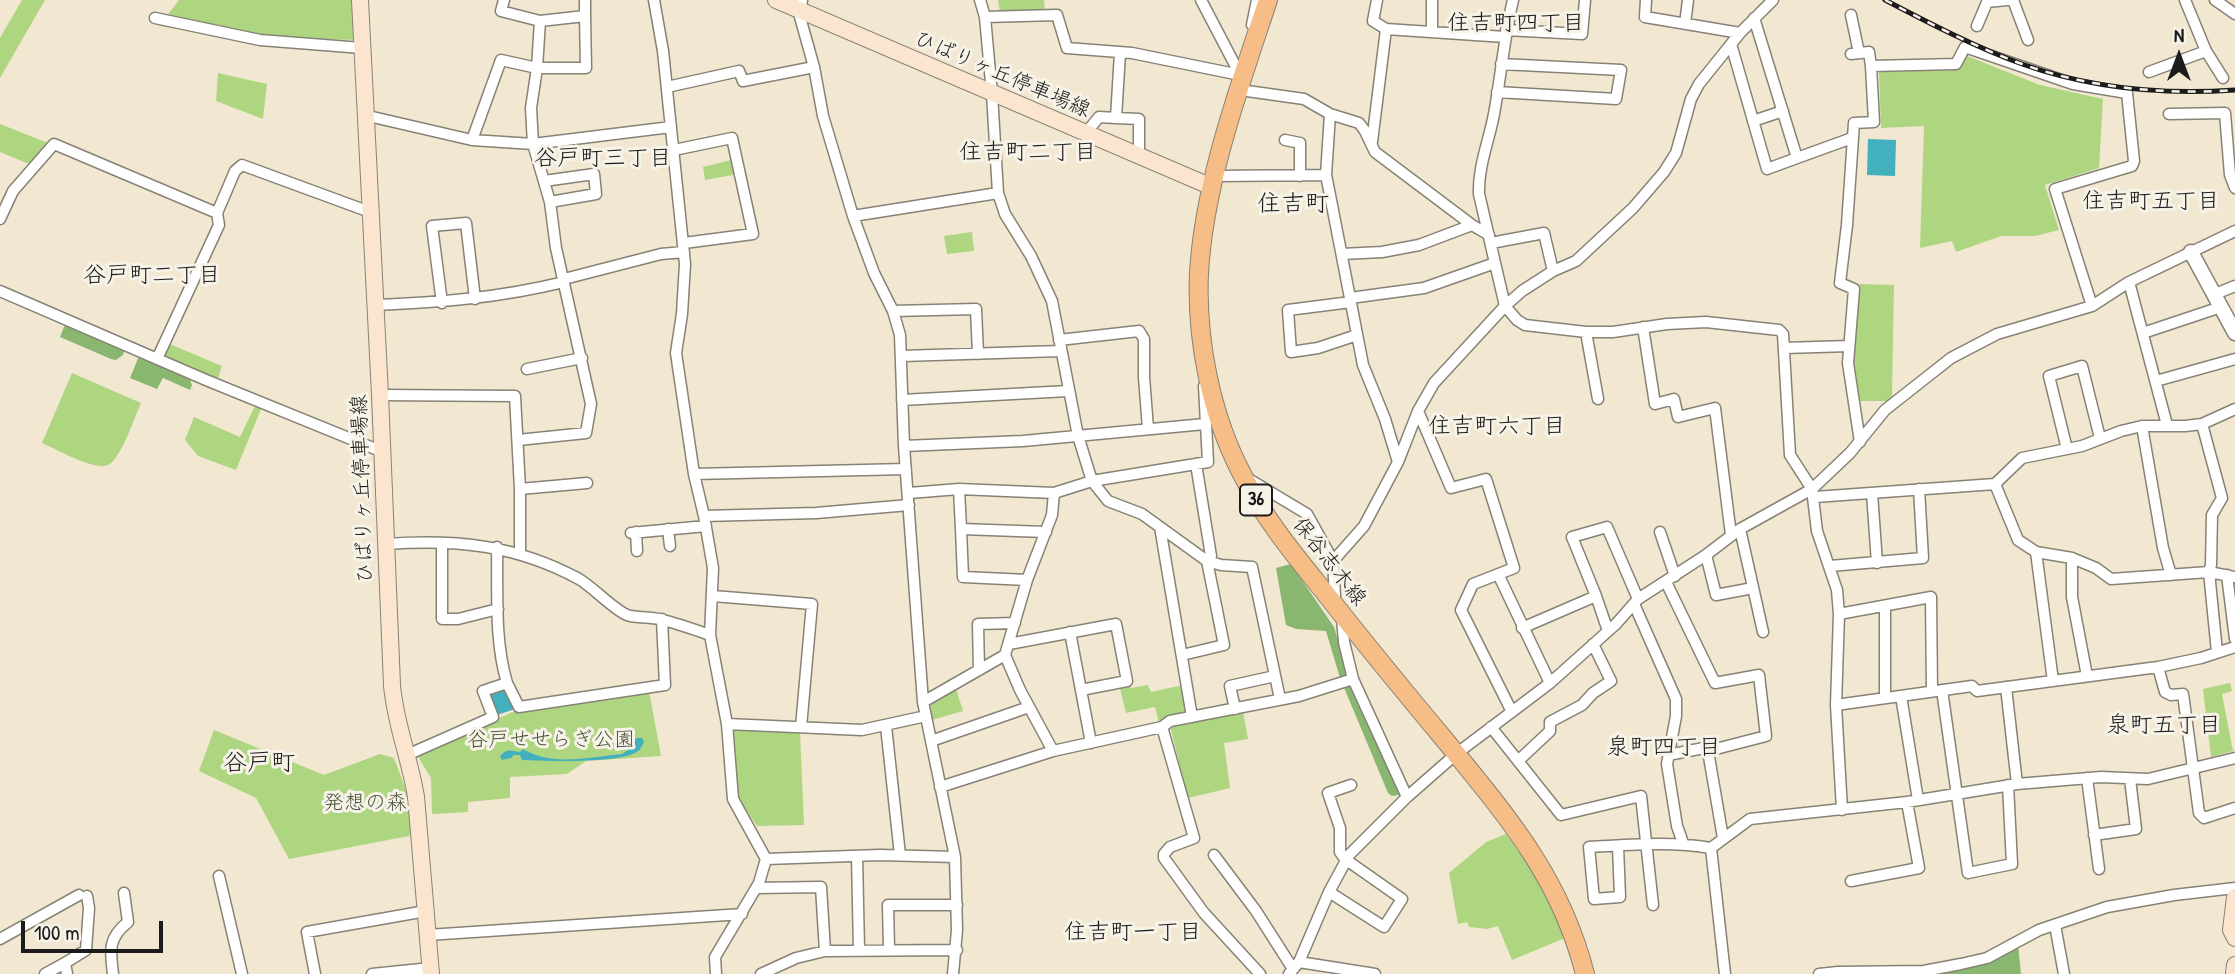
<!DOCTYPE html>
<html>
<head>
<meta charset="utf-8">
<style>
	body { margin:0 }
	#map { position:relative; width:2235px; height:974px; overflow:hidden; background:#f2e7d0; font-family:"Patrick Hand",sans-serif }
	canvas { display:block }
	.north { position:absolute; left:2144px; top:21px; width:70px; height:70px; -webkit-text-stroke:5px #f7f3e8; paint-order:stroke; rotate:0deg; font-size:19px; font-weight:700; line-height:28px; text-align:center; color:#1c1c1c }
	.north::after { content:''; display:block; margin:auto; width:24px; height:32px; background:#1c1c1c; clip-path:polygon(50% 0,100% 100%,50% 72%,0 100%) }
	.scale { position:absolute; left:21px; top:921px; width:142px; height:32px; box-sizing:border-box; border:4px solid #1c1c1c; border-top:0; padding-left:9px; font-size:21px; line-height:24px; white-space:nowrap; color:#1c1c1c; -webkit-text-stroke:5px #f7f3e8; paint-order:stroke }
</style>
</head>
<body>
<div id="map">
<canvas width="2235" height="974"></canvas>
<div class="north">N</div>
<div class="scale">100 m</div>
</div>
<script>
const g = document.querySelector('canvas').getContext('2d');
g.lineJoin = 'round';
function paint(path, color) { g.fillStyle = color; g.fill(path, 'evenodd'); }
function trace(path, color, width, dash) { g.strokeStyle = color; g.lineWidth = width; g.lineCap = dash ? 'butt' : 'round'; g.setLineDash(dash || []); g.stroke(path); }
function label(font, color, halo, rows, align = 'center') {
  g.font = font + ' "Patrick Hand","Klee One",sans-serif'; g.lineWidth = 6; g.setLineDash([]); g.textBaseline = 'middle'; g.strokeStyle = halo; g.fillStyle = color; for (const [text, x, y, turn = 0] of rows) {
    g.save(); g.translate(x, y); g.rotate((+turn || 0) * Math.PI / 180); g.textAlign = isNaN(turn) ? turn : align; if (halo) g.strokeText(text, 0, 0); g.fillText(text, 0, 0); g.restore();
  }
}
paint(new Path2D(`
	M22 0H45L0 78V38Z
	M179 0H354L355 40 225 35 159 26Z
	M998 0H1044L1045 13H1000Z
	M1967 56 2040 85 2103 99 2099 168 2045 185 2059 230 2035 236H2001L1956 252 1952 241 1920 248 1924 126 1881 128 1879 72 1958 70Z
	M218 73 267 84 263 119 216 101Z
	M0 124 53 145 34 166 0 152Z
	M735 159 738 174 705 180 703 167Z
	M972 232 974 251 947 254 944 236Z
	M1860 284 1894 285 1892 396 1887 401H1860L1854 359Z
	M167 343 222 366 217 381 161 357Z
	M72 373 141 403C135 416 121 459 108 465 94 471 56 449 42 443Z
	M255 406 261 409 236 470 198 456 185 440 194 417 240 437Z
	M1128 682 1131 688 1148 685 1151 692 1183 685 1188 711 1186 715 1167 718 1159 723 1155 707 1126 713 1119 684Z
	M2230 683 2232 691 2222 694 2233 751 2211 757 2203 689Z
	M955 686 963 711 932 720 930 700Z
	M649 691 661 756 586 761 567 774 510 777V798L468 802V812L432 814 431 778 417 755 517 710Z
	M1243 712 1248 739 1224 743 1230 788 1188 798 1170 726Z
	M214 730 324 775 380 754 394 758C401 777 419 818 409 836L289 859 256 798 199 771Z
	M731 730 800 732 804 825 757 826 737 797Z
	M1506 834 1538 879 1565 938 1512 960 1498 926 1487 929 1469 927 1467 922 1458 924 1449 873 1486 842Z`), '#aed681');
paint(new Path2D(`
	M66 322 125 347 123 355 116 360 111 359 60 337Z
	M139 356 189 377 192 385 190 390 163 378 157 389 130 378Z
	M1291 564 1334 627 1347 669 1401 791 1399 795 1392 796 1388 793 1340 678 1326 631 1296 629 1286 625 1276 568Z
	M2018 944 2021 974H1917Z`), '#8ab76f');
paint(new Path2D(`
	M1868 139 1896 140 1895 176 1867 175Z
	M506 685 518 708 494 716 485 693Z
	M636 738H642L644 742C642 745 641 749 638 751 622 764 544 761 522 760L520 755H514L511 758 502 760 500 756C508 748 510 751 520 752L523 749C552 767 590 757 622 754L631 748Z`), '#42b0bd');
const minor = new Path2D(`
	M585 0V16
	M654 0 663 51 685 264 682 314 676 353 694 474 704 516 713 568 710 635 727 724 733 799 766 859 759 883 715 957 716 974
	M802 0 800 17 814 67 823 116 853 216 874 273 893 311 900 335 904 446 923 702 955 857 957 930 953 974
	M980 0 985 17 992 94 998 193 1005 214 1031 256 1052 301 1078 436 1092 481 1108 501 1142 514 1207 561 1224 645 1182 655
	M1201 0 1235 65 1245 76
	M1377 0 1373 21 1386 29
	M1432 0V32
	M1513 0C1504 38 1501 76 1494 114 1489 141 1478 166 1479 194L1505 306 1517 320 1525 325 1586 332H1613L1667 324 1706 322 1779 330 1783 334 1790 455 1812 489 1817 531 1837 590 1839 614 1836 705 1842 810
	M1646 0 1645 17 1740 33
	M2013 0 2028 40
	M2185 0 2206 51 2223 78
	M2215 0 2235 14
	M1987 2 2007 0
	M1851 15 1859 53
	M985 17 1057 15 1067 48 1132 53 1245 76
	M155 18 260 40 362 48
	M1685 24 1688 0
	M1252 25 1257 0
	M1977 26 1988 0
	M1506 30 1582 34 1585 0
	M1731 44 1767 169 1797 158 1754 18
	M1851 54 1869 52 1871 66
	M2149 72 2206 51
	M667 87 739 71 743 81 814 67
	M1240 90 1304 99 1330 114 1359 123 1365 131 1375 152 1472 225 1489 235
	M1497 92 1616 99 1621 70 1501 64
	M1330 114 1326 175 1330 195 1363 365 1385 419 1398 462
	M2169 114 2225 113 2230 175 2235 188
	M364 115 472 140 533 144 671 127
	M1116 118 1139 119V156
	M1753 121 1783 111
	M1086 133 1099 117 1116 118 1120 53
	M472 140 501 60 537 68H586L585 16 540 21 501 11 504 0
	M1285 140 1300 143V176
	M1372 142 1386 29 1505 37
	M674 150 732 138 753 234 684 243
	M1797 158 1852 138
	M1214 176 1326 175
	M544 181 594 174 596 194 550 202
	M853 216 998 193
	M0 219 13 191 54 144 217 213
	M1491 243 1544 233 1553 271
	M1342 254 1382 252 1419 245 1472 225
	M564 279 661 254 684 252
	M2129 282 2167 425
	M0 291 206 380 383 452
	M2215 294 2235 286
	M1350 298 1424 288 1495 263
	M1351 302 1288 310 1291 352 1318 348 1357 335
	M442 303 432 226 466 223 475 299
	M375 305C443 302 498 298 564 282
	M893 311 976 309 978 354
	M1643 327 1655 404 1674 399 1678 417 1715 408 1731 535
	M1586 332 1598 399
	M2143 333 2221 307
	M1059 340 1139 331 1144 339V377L1148 429
	M1784 348 1849 346
	M902 356 1060 351
	M157 359 219 225 217 213 235 171 242 165 370 212
	M527 369 582 358
	M2156 381 2235 359
	M380 395 515 396 520 489V553
	M902 400 1068 391
	M1418 411 1451 488 1486 479 1514 568 1473 584 1461 610 1512 712
	M2202 424 2222 498 2212 515 2211 565 2209 572 2217 652
	M2142 426 2163 548 2171 575
	M518 440 586 433 591 404 556 248 550 202 533 144 531 108 537 68 540 21
	M1860 442 1848 363 1854 289 1840 283 1847 225 1854 123 1874 122 1871 66 1956 64 1965 47 2073 84 2127 93 2134 161 2132 166 2055 189 2092 306
	M904 446 1023 441 1205 424
	M2067 449 2049 376 2082 366 2100 438
	M1196 464 1211 556 1207 561 1221 565 1252 567 1280 699
	M694 474 906 469
	M1247 478 1307 514 1333 561
	M1995 484 2022 458 2082 446 2121 431 2142 426H2185L2202 424 2235 409
	M520 489 587 483
	M959 489 961 529 1046 532
	M909 493 959 489 1054 493 1092 481 1208 462 1204 386
	M1872 493 1877 563
	M1815 497 1995 484 2018 540 2036 552 2072 558 2096 568 2111 579 2209 572 2235 577
	M704 516 816 513 909 505
	M1160 527 1192 717
	M668 529 670 546
	M961 529 963 577 1027 580
	M1740 529 1763 632
	M636 532 637 551
	M1660 532 1675 576
	M631 533 706 526
	M442 543V619H458L498 609
	M386 544C457 539 516 545 579 579 594 588 613 609 627 615 636 618 649 617 659 619 676 623 693 629 710 635
	M2036 552 2053 681
	M1706 555 1716 595 1753 588
	M2072 558V597L2087 676
	M1830 566 1923 558 1919 489
	M1498 574 1550 683
	M2227 575 2235 639
	M1666 582 1715 683 1759 675 1766 736 1708 751 1704 748 1668 755
	M713 596 812 604 801 727
	M1332 602 1335 596 1333 561 1364 526 1398 462 1418 411 1434 383 1505 306 1522 291 1553 271 1576 261 1633 208 1664 172 1676 153 1691 99 1699 84 1740 33 1773 0
	M1634 604 1676 699V716L1667 764 1677 826 1683 843
	M1839 614 1931 597 1932 691
	M1342 618 1344 642 1353 679 1407 797
	M1522 628 1596 596
	M1608 631 1596 596 1572 537 1607 527 1638 599
	M1070 632 1091 743
	M1009 644 1116 624 1127 681 1081 690
	M1005 655 1020 690 1053 751
	M2158 667 2165 692 2171 695 2183 694 2199 813 2204 818 2235 808
	M979 670 978 624 1015 623
	M507 683 519 707 665 685 662 619
	M2006 687 2017 784
	M1942 690 1968 873 2012 864 2008 785
	M1901 696 1918 800
	M1885 698V606
	M923 702 1005 655 1027 580 1052 515 1054 493
	M1836 705 1972 686 1977 691 2158 667 2201 658 2235 647
	M1235 709 1230 686 1275 676
	M727 724 862 730 926 716
	M886 726 900 855
	M1162 727 1194 838 1170 847 1164 854V858L1204 913 1260 974
	M1491 727 1561 815 1641 796 1653 905
	M931 741 1029 707
	M1708 751 1723 838
	M407 755 493 717 483 691 507 683C494 639 498 592 497 547
	M1518 761 1550 731V722L1582 705 1593 693 1611 681 1593 644
	M2087 778 2099 869
	M940 787 1053 751 1162 727 1170 721 1299 696 1353 679
	M2094 835 2136 829 2130 779
	M1618 846 1620 897 1594 899 1589 847C1630 845 1670 841 1711 848L1750 819 1907 802 2017 784 2101 777 2148 779 2235 758
	M1711 848 1725 974
	M1214 855 1256 911 1293 969
	M857 856 859 950
	M766 859 880 855 955 857
	M219 876 242 974
	M1851 881 1919 868 1907 802
	M756 888 821 887 825 951
	M1329 892 1384 927 1402 899 1345 859 1340 852V828L1328 793 1351 785
	M2055 925 2064 974
	M428 935 742 914
	M0 939 79 895
	M889 949 888 905H957
	M1299 962 1375 974
	M45 974 65 963
	M67 974 65 963 86 950 89 908 87 896
	M113 974C110 950 108 938 128 922L124 893
	M315 974 307 932 426 911
	M372 974 431 968
	M761 974 796 958 825 951 957 950
	M1289 974 1299 962 1329 892 1349 855 1407 797 1456 754 1550 683 1616 624 1638 599 1706 555 1740 529 1812 489 1850 453 1885 410 1951 358 1997 334 2092 306 2129 282 2235 231
	M1819 974 1838 972 1924 971 1961 964 1987 958 2039 930 2107 907 2174 895 2235 888`);
const tertiary = new Path2D(`
	M2191 252 2235 333`);
const secondary = new Path2D(`
	M360 0 380 395 392 685C395 723 410 759 416 797L431 974
	M776 0 1212 187
	M2235 897 2231 930 2235 938
	M2234 974 2235 965`);
const primary = new Path2D(`
	M1268 0C1240 85 1204 183 1199 273 1196 340 1211 416 1243 476 1264 518 1293 553 1322 589 1362 640 1403 690 1444 739 1506 815 1560 876 1585 974`);
trace(minor, '#878276', 13);
trace(tertiary, '#878276', 17);
trace(secondary, '#878276', 18);
trace(primary, '#878276', 20);
trace(minor, '#fff', 10);
trace(tertiary, '#fff', 14);
trace(secondary, '#fbe5cf', 16);
trace(primary, '#f6be86', 18);
const rail = new Path2D(`
	M1885 0C1929 23 1975 47 2022 64 2089 88 2164 95 2235 90`);
trace(rail, '#1c1c1c', 5);
trace(rail, '#f7f3e8', 2.5, [8]);
for (const [x, y, w] of [
	[1256,500,32]
]) { const box = new Path2D(); box.roundRect(x - w / 2, y - 15.5, w, 31, 5); g.fillStyle = '#f7f3e8'; g.fill(box); trace(box, '#1c1c1c', 2); }
label('bold 19px', '#1c1c1c', null, [
	["36",1256,500]
]);
label('21px', '#1c1c1c', '#f7f3e8', [
	["ひばりヶ丘停車場線",1002,75,23],
	["ひばりヶ丘停車場線",363,489,-92],
	["保谷志木線",1329,562,52]
]);
label('21px', '#48543a', '#f7f3e8', [
	["谷戸せせらぎ公園",551,740],
	["発想の森",365,803]
]);
label('23px', '#1c1c1c', '#f7f3e8', [
	["住吉町四丁目",1516,24],
	["住吉町二丁目",1028,153],
	["谷戸町三丁目",603,159],
	["住吉町五丁目",2151,202],
	["谷戸町二丁目",152,276],
	["住吉町六丁目",1497,427],
	["泉町五丁目",2164,726],
	["泉町四丁目",1664,748],
	["住吉町一丁目",1133,933]
]);
label('24px', '#1c1c1c', '#f7f3e8', [
	["住吉町",1293,205],
	["谷戸町",259,764]
]);
</script>
</body>
</html>
